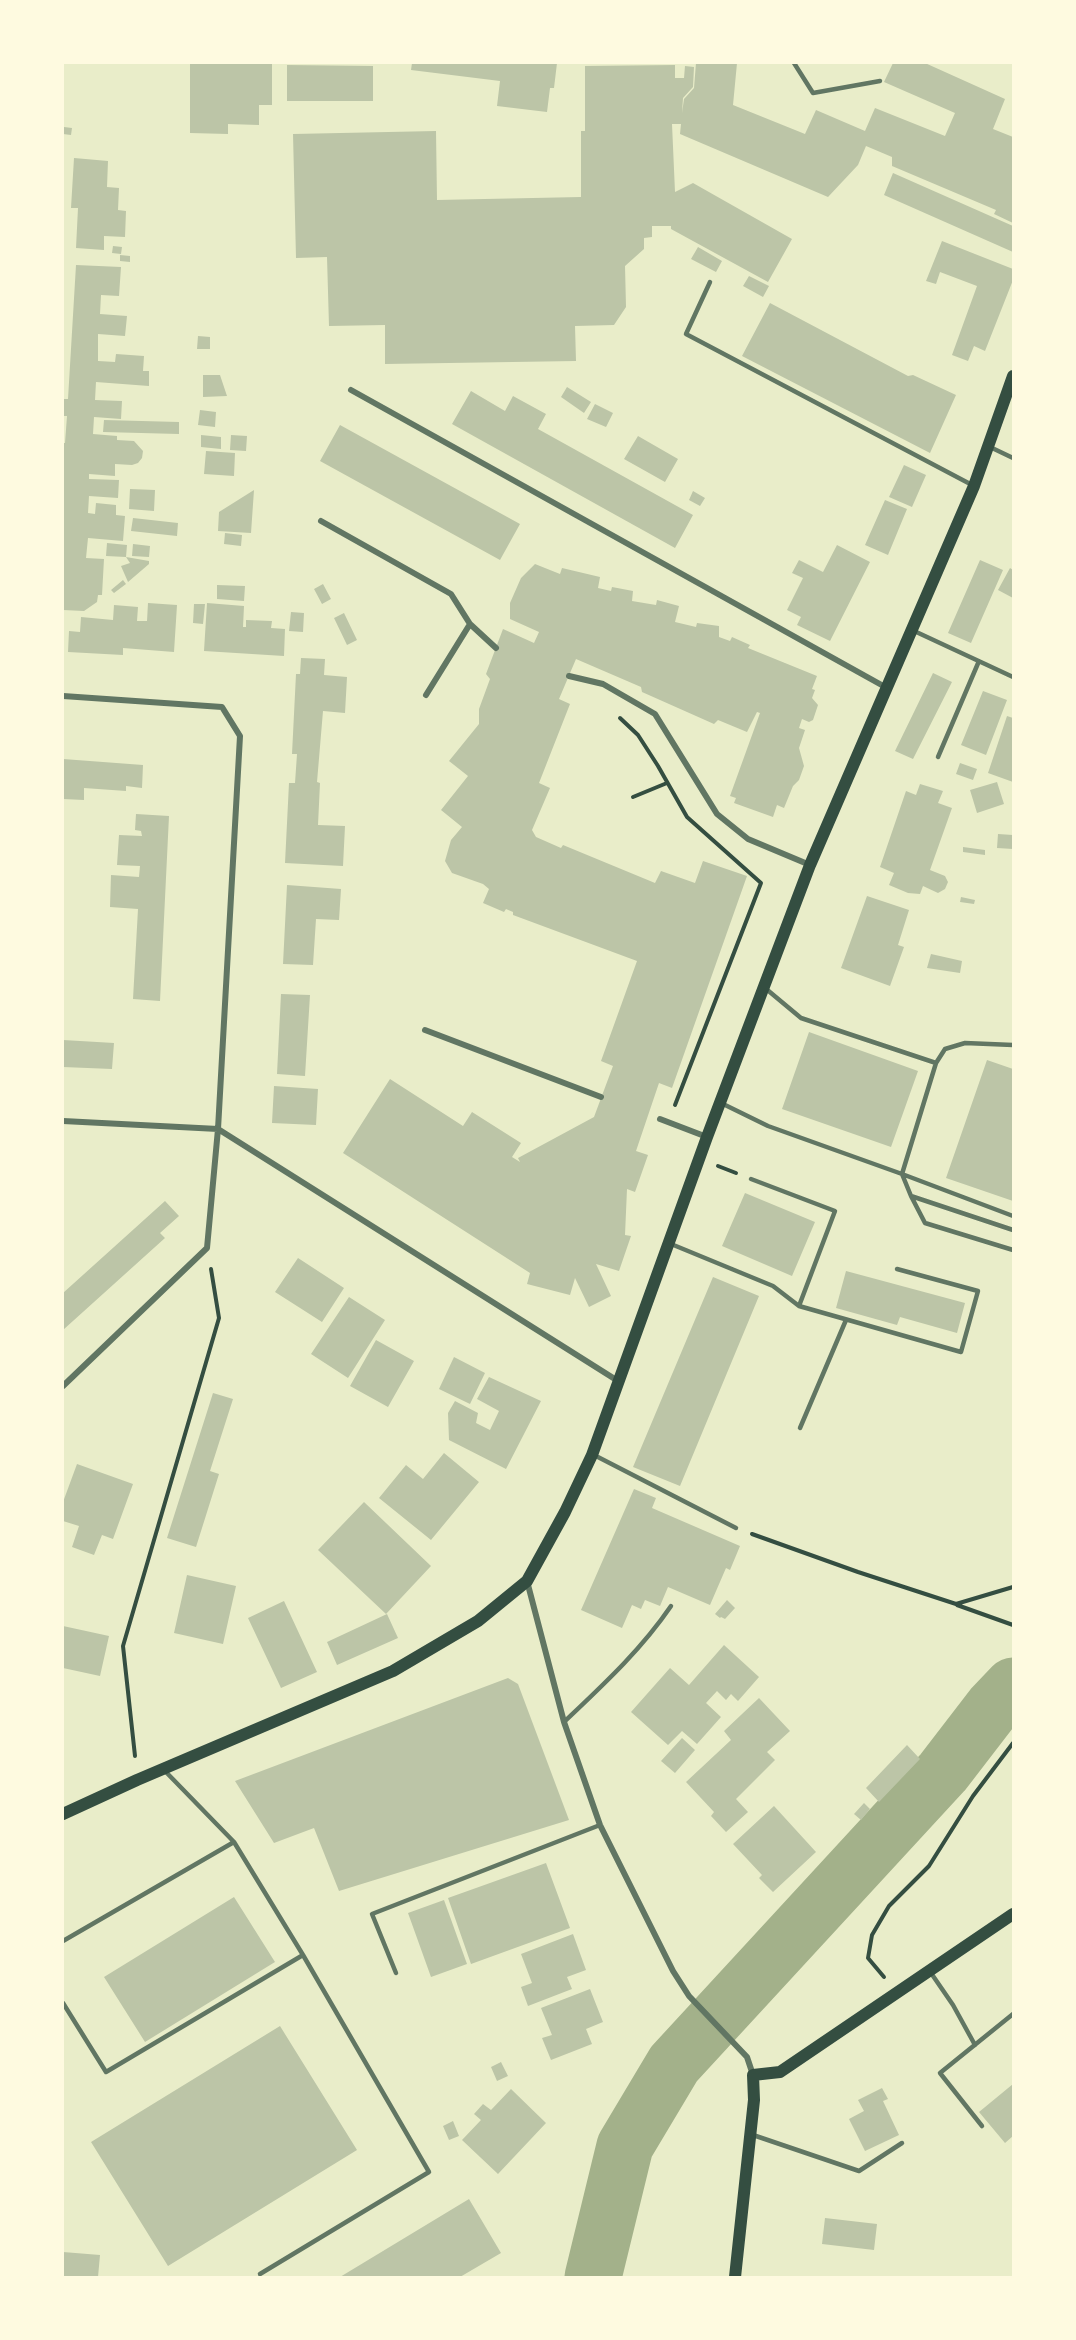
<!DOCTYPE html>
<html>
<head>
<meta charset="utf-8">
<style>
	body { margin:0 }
	#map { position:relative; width:1076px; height:2340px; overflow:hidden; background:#e9edc9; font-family:"Nunito Sans",sans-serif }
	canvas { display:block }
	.frame { position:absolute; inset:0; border:64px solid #fefae0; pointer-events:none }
</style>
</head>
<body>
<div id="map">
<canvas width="1076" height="2340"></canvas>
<div class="frame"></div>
</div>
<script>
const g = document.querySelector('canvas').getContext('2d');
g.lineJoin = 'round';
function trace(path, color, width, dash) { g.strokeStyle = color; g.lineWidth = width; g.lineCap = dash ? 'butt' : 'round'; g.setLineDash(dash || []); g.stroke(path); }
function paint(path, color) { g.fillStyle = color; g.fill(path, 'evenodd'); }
trace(new Path2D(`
	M593 2277 625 2146 674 2064 943 1772 993 1707 1013 1686`), '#a3b18a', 57);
paint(new Path2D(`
	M190 63H272V105H259V125L228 124V134L190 133Z
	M412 63H557L554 88H550L547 112 497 106 500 81 411 70Z
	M696 63H737L733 105 805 134 816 110 865 131 875 108 945 136 955 113 884 82 893 63H925L1005 99 993 129 1013 137V223L994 214 996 210 892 166V157L866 146 858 165 828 197 680 134 681 124H672L675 192 693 183 792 239 768 282 671 229V226H652V237L644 238V249L625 266 626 307 614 325 575 326 576 361 385 364V325L329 326 327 257 296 258 293 134 436 131 437 200 581 197V131H585V66L675 65V78H684L685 66 694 67 693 87 683 98 682 113 684 99 694 88Z
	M287 65 373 66V101H287Z
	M64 127 72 128 71 135 63 134Z
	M74 158 108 161 107 187 119 188 118 210 126 211 125 237 104 236V250L76 248 78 208H71Z
	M893 173 1013 226V252L884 195Z
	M942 241 1013 269V280L985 351 974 346 968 361 952 355 977 286 940 272 936 284 926 281Z
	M113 246 122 247 121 254 112 253Z
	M698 247 722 261 716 272 691 259Z
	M120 255 130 256V262L120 261Z
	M76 265 121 267 119 296 101 295 100 314 127 316 125 336 98 334V361L115 362 116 354 144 356 143 371H149V386L96 382 95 400 122 401 121 419 94 417 93 434 117 436V440L134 441 143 451 142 458 138 463 132 465 115 464V476L89 474V479L119 480 118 498 89 496 88 513 95 514 96 503 116 505V515L125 516 123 541 88 538 86 558 104 559 102 595H98L97 602 84 611 63 610V443H65L67 416H63V399H68Z
	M749 276 769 286 763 297 743 286Z
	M770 303 908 376 913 375 956 395 930 453 742 356Z
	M198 336 210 337V349H197Z
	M203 375H220L227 396 203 397Z
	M567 387 591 402 584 413 561 397Z
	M471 391 505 411 513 396 546 414 538 429 693 515 675 548 452 424Z
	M595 404 613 413 606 427 587 419Z
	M200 410 216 412 215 427 198 425Z
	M104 420 179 422V434L103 432Z
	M340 425 520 524 500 560 320 461Z
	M201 435 221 437V449L201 447Z
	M231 435 247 436 246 451 230 450Z
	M638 436 678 459 665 482 624 459Z
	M206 451 235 453 234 476 204 474Z
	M904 465 926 475 912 507 889 497Z
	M130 489 155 490 154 511 129 509Z
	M254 490 251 533 218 531 219 512Z
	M693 491 705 498 700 506 689 500Z
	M885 500 907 509 888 555 865 545Z
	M133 518 178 523 177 536 131 531Z
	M225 533 242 535 241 546 224 544Z
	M107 543 127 545 126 557 106 556Z
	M133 544 150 546 149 557 132 556Z
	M837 545 870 562 830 641 797 625 801 617 787 610 803 578 792 573 799 560 823 572Z
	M126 557 149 561V564L128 582 121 566 130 563Z
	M980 560 1003 570 971 643 948 633Z
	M535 564 560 574 562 568 600 577 598 588 611 591 612 587 633 591 632 601 656 605 657 600 679 606 675 622 696 627 697 623 719 626V637L730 641 732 637 750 645 748 648 817 676 812 689 815 690 812 698 818 705 813 720 809 722 802 719 799 728 805 730 799 748 804 766 799 780 793 786 784 808 777 805 773 817 734 803 736 798 730 796 760 713 757 712 747 732 718 720 714 724 642 692 641 687 576 659 559 699 570 704 539 783 550 788 532 830 536 837 561 848 563 845 655 883 661 871 695 883 703 861 747 876 672 1088 659 1083 636 1151 648 1155 635 1192 627 1189 625 1235 631 1236 619 1271 596 1264 611 1296 589 1307 575 1278 570 1295 527 1284 530 1273 343 1153 390 1079 463 1126 472 1112 521 1143 512 1157 520 1162 518 1158 594 1117 613 1066 601 1061 637 961 513 915V912L506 909 504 912 483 903 489 889 483 884 452 873 445 861 451 840 462 827 441 810 468 776 449 761 479 724V709L490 679 486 674 503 629 534 643 539 632 510 619V603L521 578Z
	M1010 568 1013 570V598L998 590Z
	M123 580 126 584 114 593 111 590Z
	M323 584 331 599 322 604 314 589Z
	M217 585 245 586 244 601 217 599Z
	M148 603 177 605 174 652 123 648V655L68 652 69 631 80 632 81 617 113 620 114 605 138 607 137 621H147Z
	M207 603 244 606 243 627H246V620L272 621 271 628 285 629 284 656 204 651Z
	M194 604H205L203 624 193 623Z
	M291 612 304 613 303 632 289 631Z
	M344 613 357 640 347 645 334 618Z
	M301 658 325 659 324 675 347 677 345 713 323 711 317 782 320 783 318 825 345 826 343 866 285 863 289 783H295L297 754H292L296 674H300Z
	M933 673 952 682 913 759 895 751Z
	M983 691 1007 700 986 755 961 745Z
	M1007 716 1013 718V782L988 773Z
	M63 759 143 765 142 788 126 786V791L84 788V800L63 799Z
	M960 763 977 769 973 780 956 774Z
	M997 782 1004 804 977 813 970 790Z
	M920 784 943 791 938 803 952 808 930 870 945 876 948 882 945 889 938 893 923 886 920 894 908 893 889 885 894 873 880 867 906 791 916 795Z
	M136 814 169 816 160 1001 133 999 138 909 110 907 111 875 139 877 140 866 117 865 119 835 142 836 141 831 135 830Z
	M998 834 1013 835V849L997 848Z
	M963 847 985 850V855L963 852Z
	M287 885 341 889 339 920 316 919 313 965 283 964Z
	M867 896 909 910 898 945 904 947 890 986 841 968Z
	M961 897 975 900 974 904 960 902Z
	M931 954 962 961 960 973 927 968Z
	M281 994 310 995 305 1076 277 1074Z
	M809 1032 918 1071 891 1147 782 1109Z
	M63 1040 114 1043 112 1069 63 1067Z
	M987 1060 1013 1069V1201L946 1178Z
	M274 1086 318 1089 316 1125 272 1123Z
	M745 1193 815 1222 792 1276 722 1246Z
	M165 1201 179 1216 160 1233 165 1238 63 1330V1293Z
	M298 1258 344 1288 322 1322 275 1292Z
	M846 1271 965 1303 957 1333 900 1317 897 1325 836 1308Z
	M713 1277 759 1296 680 1486 633 1467Z
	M349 1297 385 1320 348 1378 311 1354Z
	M376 1340 414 1361 388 1407 350 1386Z
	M454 1357 485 1373 470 1404 439 1389Z
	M489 1377 541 1401 506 1469 449 1440 448 1413 455 1401 478 1413 476 1423 490 1430 499 1411 477 1399Z
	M213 1393 233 1399 210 1471 219 1474 196 1547 167 1538Z
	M444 1453 479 1482 431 1540 379 1498 406 1465 423 1479Z
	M77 1464 133 1484 113 1539 102 1535 94 1555 72 1547 79 1526 63 1521V1502Z
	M634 1489 656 1498 652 1508 740 1546 730 1570 726 1568 710 1605 668 1587 660 1606 645 1600 641 1609 632 1605 622 1628 581 1610Z
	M364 1502 431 1566 386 1614 318 1550Z
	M187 1575 236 1586 223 1644 174 1633Z
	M727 1600 735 1608 725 1619 721 1617 720 1618 715 1614Z
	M284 1601 317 1672 281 1688 248 1618Z
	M387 1614 398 1638 337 1665 327 1642Z
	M63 1626 109 1636 100 1676 63 1668Z
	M724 1645 759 1677 738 1701 731 1694 726 1700 717 1691 706 1703 721 1717 697 1744 682 1731 668 1745 631 1712 670 1668 689 1685Z
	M508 1678 518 1684 569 1820 339 1891 314 1828 274 1843 235 1781Z
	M759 1698 790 1731 767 1752 775 1760 736 1799 748 1812 726 1832 711 1816 714 1812 686 1782 731 1740 724 1731Z
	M682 1738 695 1750 675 1773 661 1761Z
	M907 1745 920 1759 879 1802 866 1788Z
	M864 1803 870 1809 861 1820 854 1814Z
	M774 1806 816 1852 773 1892 759 1878 762 1875 733 1844Z
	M546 1863 570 1928 471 1964 448 1898Z
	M234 1897 275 1962 145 2042 104 1977Z
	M444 1900 467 1964 431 1977 408 1913Z
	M573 1934 586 1970 567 1977 572 1989 528 2006 521 1987 532 1983 521 1954Z
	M590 1989 603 2022 586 2029 592 2044 551 2060 542 2038 552 2035 541 2008Z
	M280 2026 357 2150 168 2266 91 2142Z
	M501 2062 508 2076 497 2081 491 2067Z
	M1013 2084V2136L1005 2143 979 2112Z
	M882 2088 888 2099 883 2101 899 2135 865 2151 849 2119 864 2111 858 2100Z
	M511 2089 546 2123 498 2174 462 2140 481 2120 474 2114 483 2104 491 2110Z
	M453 2121 459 2136 449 2140 443 2126Z
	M469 2199 501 2253 460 2277H340Z
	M825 2218 877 2224 874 2250 822 2244Z
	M63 2252 100 2255 98 2277H63Z`), '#bcc5a7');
trace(new Path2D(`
	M620 718 638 735 658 766 687 817 761 883 675 1105
	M633 797 667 783
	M718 1166 736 1173
	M752 1534 858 1572 956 1604 1013 1587
	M957 1605 1013 1625
	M135 1756 123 1646 219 1318 211 1269
	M884 1977 868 1958 872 1935 889 1906 929 1866 973 1796 1013 1743`), '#344e41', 4);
trace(new Path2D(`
	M794 63 813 93 880 81
	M710 282 686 334 974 486
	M990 447 1013 458
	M912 630 1013 677
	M938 757 979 661
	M936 1063 945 1049 965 1043 1013 1045
	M721 1103 768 1126 902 1174 936 1063 801 1018 765 988
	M902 1174 911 1196 1013 1230
	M902 1174 1013 1216
	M751 1179 835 1211 799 1306
	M911 1196 925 1223 1013 1250
	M671 1244 773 1286 799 1306 961 1352 978 1291 897 1269
	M800 1428 846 1320
	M594 1455 736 1528
	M564 1722C603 1685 641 1650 671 1606
	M164 1770 234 1842 303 1955 429 2172 260 2274
	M63 1941 234 1842
	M396 1973 372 1914 600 1825
	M931 1973 953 2005 975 2045
	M63 2003 106 2072 303 1955
	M982 2126 940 2073 1013 2014
	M753 2135 859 2171 902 2143`), '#617663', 4.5);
trace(new Path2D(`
	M351 390 887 688
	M321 521 451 594 470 624 496 648
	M569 676 603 684 655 714 717 814 748 839 810 865
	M426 695 470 624
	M63 696 222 707 240 736 218 1129 207 1248 63 1386
	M425 1030 601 1097
	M660 1119 707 1137
	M63 1121 218 1129 618 1381
	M527 1581 564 1722 600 1825 673 1971 689 1996 747 2057 753 2075`), '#617663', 6);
trace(new Path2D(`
	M63 1814 137 1780 393 1671 478 1621 527 1581 565 1512 592 1455 707 1137 810 865 974 486 1013 376
	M735 2277 754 2100 753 2075 780 2072 1013 1914`), '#344e41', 12);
</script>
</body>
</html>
